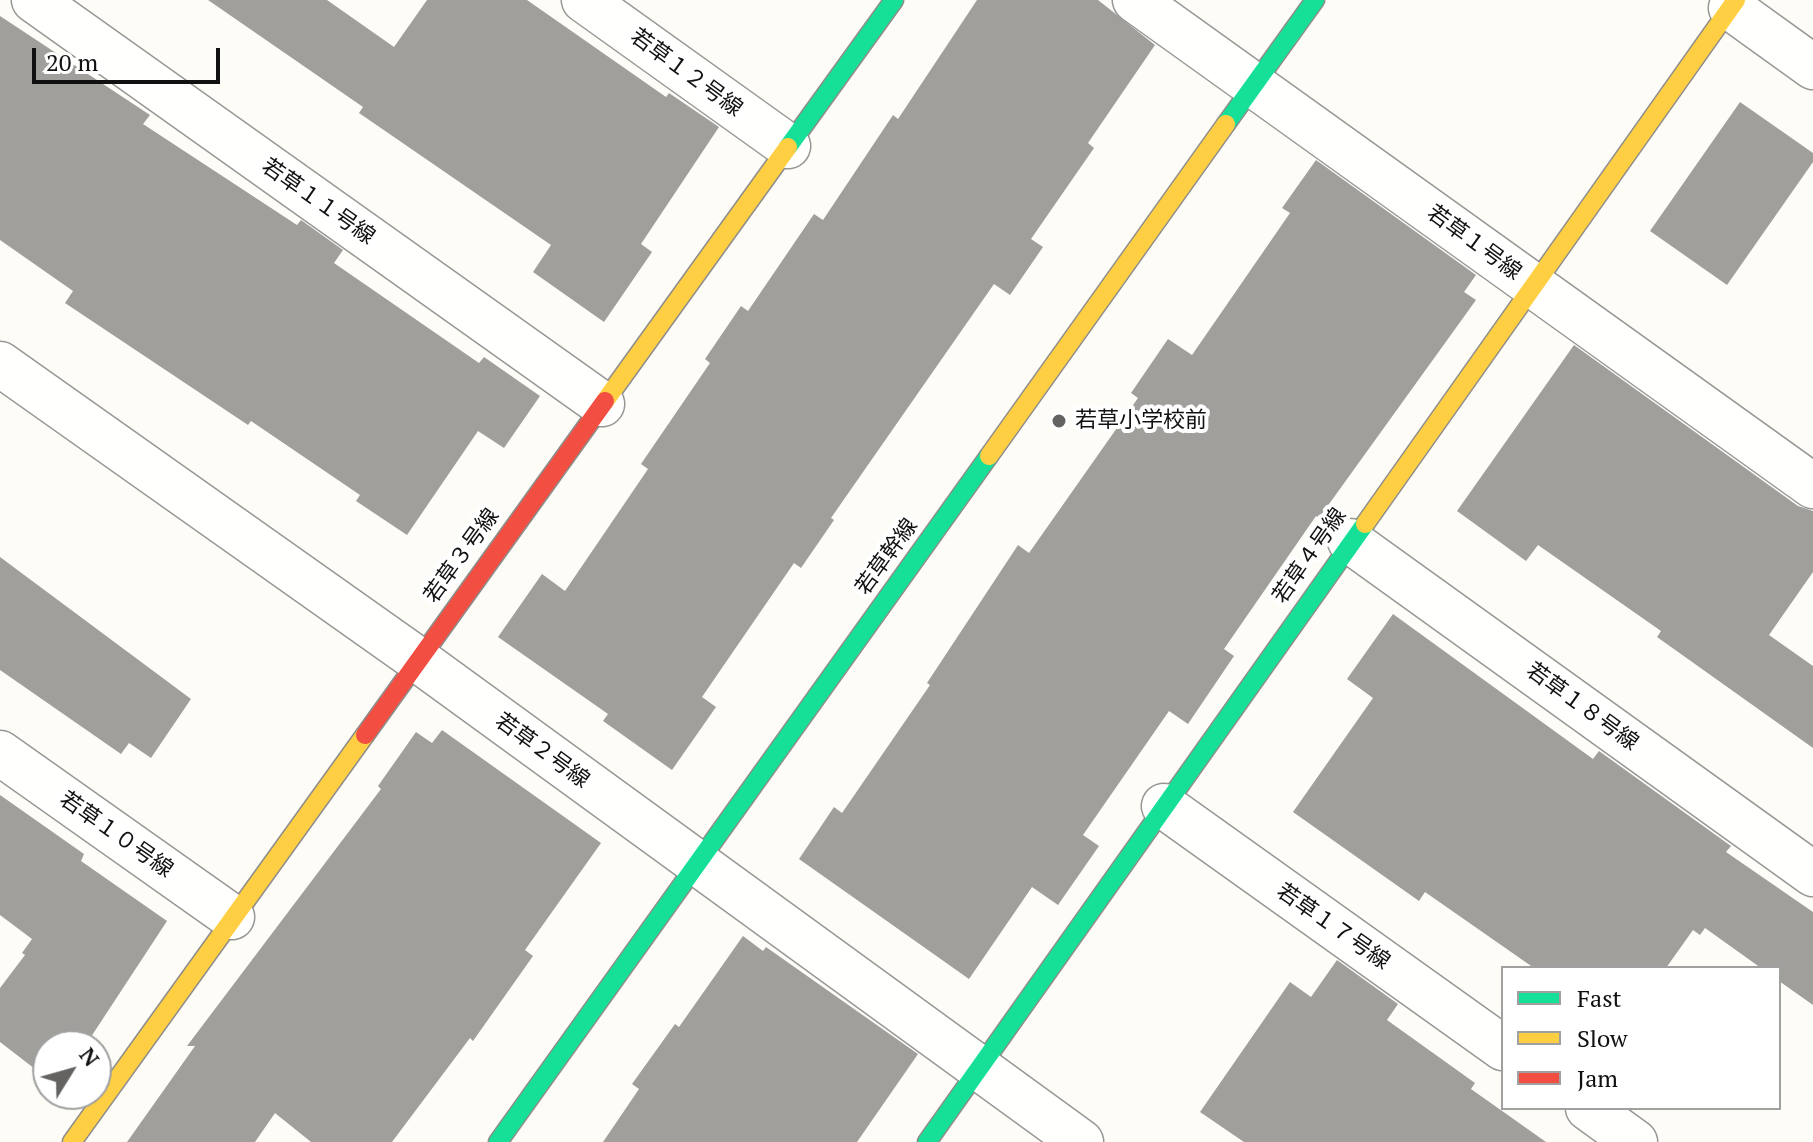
<!DOCTYPE html>
<html>
<head>
<meta charset="utf-8">
<style>
	body { margin:0 }
	#map { position:relative; width:1813px; height:1142px; overflow:hidden; background:#fdfcf7; font-family:"PT Serif",serif }
	canvas { display:block }
	.legend { position:absolute; left:1501px; top:966px; width:280px; height:144px; box-sizing:border-box; background:#fff; border:2px solid #a0a0a0; margin:0; padding:10px 14px; list-style:none; font-size:24px; color:#111 }
	.legend li { display:flex; align-items:center; gap:16px; height:40px }
	.legend b { width:40px; border:2px solid #a0a0a0 }
	.north { position:absolute; left:32px; top:1030px; width:80px; height:80px; box-sizing:border-box; background:#fff; border:2px solid #a0a0a0; border-radius:50%; rotate:53deg; font-size:22px; font-weight:700; line-height:32px; text-align:center; color:#111 }
	.north::after { content:''; display:block; margin:auto; width:28px; height:36px; background:#646362; clip-path:polygon(50% 0,100% 100%,50% 72%,0 100%) }
	.scale { position:absolute; left:32px; top:48px; width:188px; height:36px; box-sizing:border-box; border:4px solid #111; border-top:0; padding-left:10px; font-size:24px; line-height:28px; white-space:nowrap; color:#111; -webkit-text-stroke:6px #fff; paint-order:stroke }
</style>
</head>
<body>
<div id="map">
<canvas width="1813" height="1142"></canvas>
<ul class="legend">
<li><b style="height:10px;background:#16e098"></b>Fast</li>
<li><b style="height:10px;background:#ffcf43"></b>Slow</li>
<li><b style="height:10px;background:#f24e42"></b>Jam</li>
</ul>
<div class="north">N</div>
<div class="scale">20 m</div>
</div>
<script>
const g = document.querySelector('canvas').getContext('2d');
g.lineJoin = 'round';
function paint(path, color) { g.fillStyle = color; g.fill(path, 'evenodd'); }
function trace(path, color, width, dash) { g.strokeStyle = color; g.lineWidth = width; g.lineCap = dash ? 'butt' : 'round'; g.setLineDash(dash || []); g.stroke(path); }
function label(font, color, halo, rows, align = 'center') {
  g.font = font + ' "PT Serif","Noto Sans JP",serif'; g.lineWidth = 8; g.setLineDash([]); g.textBaseline = 'middle'; g.strokeStyle = halo; g.fillStyle = color; for (const [text, x, y, turn = 0] of rows) {
    g.save(); g.translate(x, y); g.rotate((+turn || 0) * Math.PI / 180); g.textAlign = isNaN(turn) ? turn : align; if (halo) g.strokeText(text, 0, 0); g.fillText(text, 0, 0); g.restore();
  }
}
paint(new Path2D(`
	M208 0H327L394 47 427 0H527L666 97 669 93 719 127 641 244 652 252 604 322 533 272 551 245 359 113 363 107Z
	M977 0H1098L1155 45 1088 143 1094 148 1031 239 1043 247 1010 295 994 284 831 518 834 520 801 568 794 563 702 697 716 707 672 770 603 721 608 714 498 637 542 574 565 591 648 469 641 464 710 363 705 359 741 306 748 311 814 214 823 220 893 115 898 119Z
	M0 16 150 115 143 124 297 225 301 220 343 250 334 263 479 363 484 357 540 396 504 448 478 431 407 535 356 501 360 495 251 421 248 425 65 303 73 291 0 240Z
	M1740 102 1813 153V162L1727 285 1650 231Z
	M1316 160 1476 275 1464 292 1476 300 1319 518 1316 516 1224 649 1234 656 1188 724 1169 711 1083 835 1099 846 1058 905 1032 887 969 979 799 859 834 807 842 813 930 685 927 683 1018 545 1029 553 1138 398 1131 393 1168 339 1192 355 1290 213 1282 208Z
	M1574 345 1798 506 1813 511V572L1769 635 1813 666V748L1657 637 1661 631 1538 545 1526 561 1457 511Z
	M0 557 191 699 151 758 129 743 121 754 0 670Z
	M1393 614 1593 759 1599 751 1731 846 1726 852 1813 912V1005L1779 981V968H1761L1705 928 1700 935 1693 930 1666 968H1534L1425 892 1419 901 1293 812 1373 698 1347 679Z
	M442 730 601 843 525 950 533 956 473 1041 470 1038 392 1142H311L275 1113 255 1142H127L195 1046H187L381 789 378 786 416 732 432 743Z
	M0 795 84 854 81 861 167 921 85 1046H48V1079L0 1042V988L25 955 22 953 32 939 0 915Z
	M743 936 763 951 766 947 918 1054 857 1142H603L639 1089 632 1084 675 1024 679 1027Z
	M1337 960 1398 1004 1387 1020 1475 1083 1471 1089 1546 1142H1244L1200 1112 1290 982 1311 997Z`), '#a19f9c');
const street = new Path2D(`
	M34 0 602 404
	M584 0 788 146
	M1135 0 1813 486
	M1731 8 1813 67
	M0 364 417 659 1081 1142
	M1350 541 1813 874
	M0 753 232 917
	M1164 806 1503 1048
	M1588 1108 1635 1142`);
const fast = new Path2D(`
	M1226 124 1315 0
	M788 147 894 0
	M498 1142 989 456
	M927 1142 1365 524`);
const slow = new Path2D(`
	M605 401 788 147
	M989 456 1226 124
	M1365 524 1736 0
	M72 1142 365 735`);
const jam = new Path2D(`
	M365 735 605 401`);
trace(street, '#979795', 47);
trace(fast, '#8e8d8b', 21);
trace(slow, '#8e8d8b', 21);
trace(jam, '#8e8d8b', 21);
trace(street, '#fffffe', 44);
trace(fast, '#16e098', 18);
trace(slow, '#ffcf43', 18);
trace(jam, '#f24e42', 18);
for (const [x, y, r, color] of [
	[1059,421,8,"#646362"]
]) { const dot = new Path2D(); dot.arc(x, y, r, 0, 2 * Math.PI); g.fillStyle = color; g.fill(dot); trace(dot, '#fff', 3); }
label('22px', '#111', '#fff', [
	["若草１２号線",686,73,36],
	["若草１１号線",318,202,35],
	["若草１号線",1474,243,36],
	["若草３号線",462,556,-54],
	["若草４号線",1310,556,-55],
	["若草幹線",887,557,-54],
	["若草１８号線",1582,707,36],
	["若草２号線",542,751,36],
	["若草１０号線",116,835,35],
	["若草１７号線",1333,927,35]
]);
label('22px', '#111', '#fff', [
	["若草小学校前",1075,421]
], 'left');
</script>
</body>
</html>
